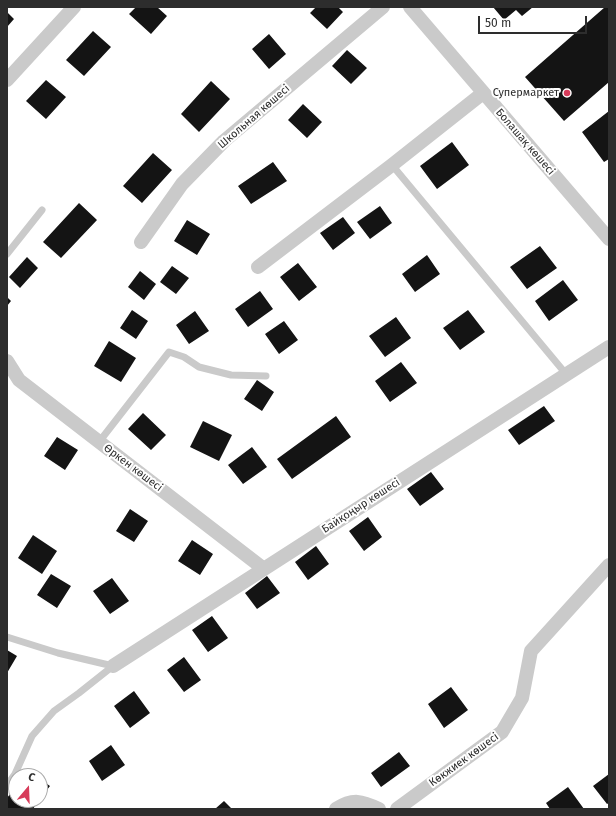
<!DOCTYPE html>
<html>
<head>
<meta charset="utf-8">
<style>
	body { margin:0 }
	#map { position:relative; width:616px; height:816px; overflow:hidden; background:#fff; font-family:"Fira Sans",sans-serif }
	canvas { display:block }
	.frame { position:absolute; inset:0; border:8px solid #2d2d2d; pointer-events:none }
	.north { position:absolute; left:8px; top:768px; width:40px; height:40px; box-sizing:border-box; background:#fff; border:1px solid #ababab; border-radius:50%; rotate:19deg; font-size:11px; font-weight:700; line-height:16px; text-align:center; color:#2d2d2d }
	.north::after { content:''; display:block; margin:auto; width:14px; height:18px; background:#d73b5a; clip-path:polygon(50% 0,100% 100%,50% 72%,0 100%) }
	.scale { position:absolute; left:478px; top:16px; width:109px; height:18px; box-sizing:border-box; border:2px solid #2d2d2d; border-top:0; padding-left:5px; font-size:12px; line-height:14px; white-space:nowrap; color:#2d2d2d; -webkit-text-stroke:3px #fff; paint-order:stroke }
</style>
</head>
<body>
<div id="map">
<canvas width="616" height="816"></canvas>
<div class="frame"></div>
<div class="north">С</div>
<div class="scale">50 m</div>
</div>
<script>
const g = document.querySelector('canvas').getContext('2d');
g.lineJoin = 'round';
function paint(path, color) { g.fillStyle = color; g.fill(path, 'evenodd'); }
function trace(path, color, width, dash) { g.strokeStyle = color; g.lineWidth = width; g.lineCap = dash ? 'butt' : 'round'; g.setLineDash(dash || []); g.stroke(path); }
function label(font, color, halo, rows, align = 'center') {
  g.font = font + ' "Fira Sans",sans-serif'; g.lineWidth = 4; g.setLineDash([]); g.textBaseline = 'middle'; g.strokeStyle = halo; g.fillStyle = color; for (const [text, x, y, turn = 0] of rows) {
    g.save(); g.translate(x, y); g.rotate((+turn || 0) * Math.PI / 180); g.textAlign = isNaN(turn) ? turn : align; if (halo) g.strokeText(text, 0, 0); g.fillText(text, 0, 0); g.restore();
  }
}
paint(new Path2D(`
	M136 7H157L167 16 151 34 129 14Z
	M316 7H338L343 12 327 29 310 13Z
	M493 7H533L522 16 516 10 504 20Z
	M605 7H609V82L564 121 525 77Z
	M7 12 14 19 7 27Z
	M93 31 111 47 84 76 66 60Z
	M269 34 286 54 269 69 252 49Z
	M347 50 367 68 351 84 332 66Z
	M46 80 66 97 46 119 26 101Z
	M211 81 230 99 199 132 181 114Z
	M303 104 322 122 307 138 288 120Z
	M609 111V159L604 162 582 132Z
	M452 142 469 165 437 189 420 166Z
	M153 153 172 170 142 203 123 186Z
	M273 162 287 181 251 204 238 186Z
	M79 203 97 220 61 258 43 242Z
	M380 206 392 223 370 239 357 222Z
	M343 217 355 233 333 250 320 233Z
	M187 220 210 234 197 255 174 241Z
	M540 246 557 268 527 289 510 267Z
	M427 255 440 274 415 292 402 274Z
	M27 257 38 268 20 288 9 277Z
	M298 263 317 287 299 301 280 277Z
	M172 266 189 278 176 294 160 282Z
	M140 271 156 284 144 300 128 287Z
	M563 280 578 300 549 321 535 301Z
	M260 291 273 309 248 327 235 309Z
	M7 297 11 301 7 306Z
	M132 310 148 321 136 339 120 328Z
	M468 310 485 332 460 350 443 328Z
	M195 311 209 331 189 344 176 325Z
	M396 317 411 338 385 357 369 336Z
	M284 321 298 340 279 354 265 334Z
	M109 341 136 358 121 382 94 366Z
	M401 362 417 383 390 402 375 381Z
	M257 380 274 392 262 411 244 399Z
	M544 406 555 421 519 445 508 430Z
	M143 413 166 435 151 450 128 429Z
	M336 416 351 437 292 479 277 459Z
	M203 421 232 435 219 461 190 447Z
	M57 437 78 450 65 470 44 456Z
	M252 447 267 467 243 484 228 465Z
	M431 472 444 489 420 506 407 489Z
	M130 509 148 521 134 542 116 531Z
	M368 517 382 537 364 551 349 531Z
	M33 535 57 551 42 574 18 558Z
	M192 540 213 554 200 575 178 561Z
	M316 546 329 564 308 580 295 562Z
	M51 574 71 586 57 608 37 595Z
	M267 576 280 593 257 609 245 593Z
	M112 578 129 601 110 614 93 591Z
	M212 616 228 638 208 652 192 630Z
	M7 650 17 656 7 673Z
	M184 657 201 680 184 692 167 670Z
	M451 687 468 710 444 728 428 704Z
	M134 691 150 713 130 728 114 706Z
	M111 745 125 765 102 781 89 761Z
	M399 752 410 766 381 787 371 773Z
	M28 770 36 776H23Z
	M609 774V803L607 804 593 786Z
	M40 779 50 786 40 799Z
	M16 786V800H39L33 809H7V798Z
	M568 787 584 809H550L546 803Z
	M224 801 232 809H215Z`), '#141414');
trace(new Path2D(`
	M392 165 566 374
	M7 254 42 210
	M99 442 169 352 184 357 199 367 231 375 266 376
	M7 637 58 653 113 666
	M7 785 15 774 32 736 54 711 79 693 113 666`), '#cacaca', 7);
trace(new Path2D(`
	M410 7 609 239
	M7 80 74 7
	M141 242 182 184 224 141 383 7
	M258 267 392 165 483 93
	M7 361 19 380 264 569
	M113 666 609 347
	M336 809C353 798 362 801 379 809
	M397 809 502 732 522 698 531 651 609 565`), '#cacaca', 14);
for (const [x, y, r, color] of [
	[567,93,4,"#d73b5a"]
]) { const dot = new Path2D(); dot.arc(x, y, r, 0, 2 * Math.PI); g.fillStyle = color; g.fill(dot); trace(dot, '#fff', 1.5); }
label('11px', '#2d2d2d', '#fff', [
	["Супермаркет",559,93]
], 'right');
label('11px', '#2d2d2d', '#fff', [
	["Школьная көшесі",254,117,-41],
	["Болашақ көшесі",525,142,49],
	["Өркен көшесі",133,468,37],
	["Байқоңыр көшесі",361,506,-33],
	["Көкжиек көшесі",464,760,-36]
]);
</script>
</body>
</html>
